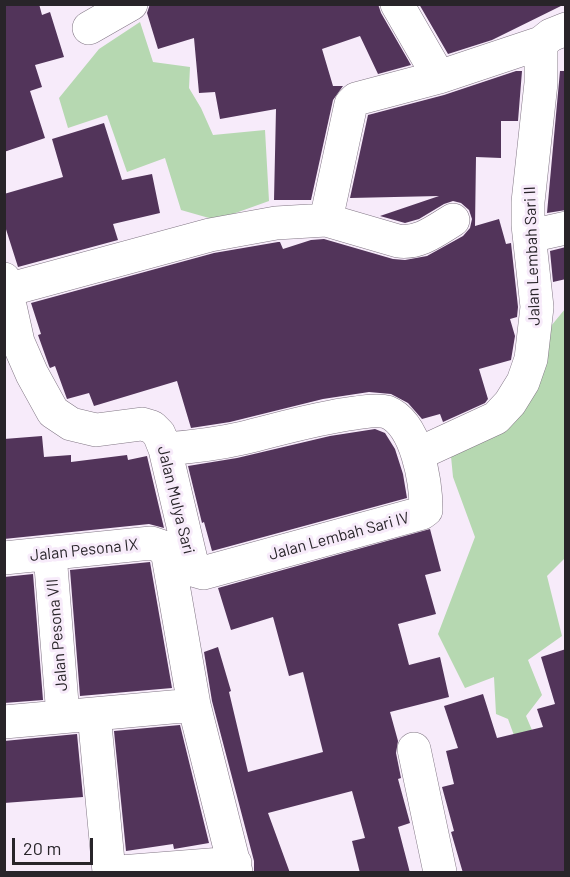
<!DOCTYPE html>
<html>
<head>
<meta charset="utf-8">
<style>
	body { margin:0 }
	#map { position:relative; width:570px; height:877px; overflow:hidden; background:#f7ebfa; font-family:Barlow,sans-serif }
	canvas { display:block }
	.frame { position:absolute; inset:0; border:6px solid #282429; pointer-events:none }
	.scale { position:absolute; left:12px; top:838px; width:81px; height:27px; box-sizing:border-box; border:3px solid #282429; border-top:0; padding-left:8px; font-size:18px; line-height:21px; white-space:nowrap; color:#282429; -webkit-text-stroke:4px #f7ebfa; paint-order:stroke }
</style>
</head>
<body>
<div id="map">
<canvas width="570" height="877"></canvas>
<div class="frame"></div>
<div class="scale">20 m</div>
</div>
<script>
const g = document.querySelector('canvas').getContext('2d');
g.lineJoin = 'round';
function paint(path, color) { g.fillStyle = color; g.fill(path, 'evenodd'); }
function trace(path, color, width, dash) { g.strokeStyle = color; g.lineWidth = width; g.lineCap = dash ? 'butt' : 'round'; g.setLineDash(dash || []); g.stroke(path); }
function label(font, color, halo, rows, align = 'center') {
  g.font = font + ' Barlow,sans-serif'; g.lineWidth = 6; g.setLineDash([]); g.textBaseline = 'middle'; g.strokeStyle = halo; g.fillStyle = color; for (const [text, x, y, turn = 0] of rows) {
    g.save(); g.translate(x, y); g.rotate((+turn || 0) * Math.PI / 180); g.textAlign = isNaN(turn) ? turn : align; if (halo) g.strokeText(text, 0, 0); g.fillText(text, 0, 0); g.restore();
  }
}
paint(new Path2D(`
	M140 22 153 62 190 67 189 88 201 108 213 135 265 130 269 201 216 220 181 210 165 158 127 172 107 115 68 128 59 98 99 49Z
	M565 309V558L547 576 562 636 528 660 542 695 526 716 543 756 523 760 508 719 496 714 494 677 465 688 438 634 475 537 453 477 450 446 526 408 542 337Z`), '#b6d8b1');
paint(new Path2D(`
	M4 4H39L42 15 50 12 64 57 35 65 42 87 30 91 45 138 4 152Z
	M150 4H378L381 13 411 65 378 74 360 36 322 49 333 86H343L333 100 311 200H274L276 109 220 119 215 92 199 93 194 38 158 49 147 13Z
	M419 4H565L492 40 448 54Z
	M516 71H522L518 121H501V158L476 157 475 226 499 219 506 244 511 243 518 307 517 317 510 319 515 336 511 360 479 369 488 399 485 403 443 422 440 414 422 419 408 403 391 394 369 392 323 399 230 422 191 428 177 381 94 406 89 393 67 399 55 366 50 368 49 366 38 335 41 334 31 303 214 253 278 242H280L283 249 311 240 324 239 393 259 405 260 427 256 463 236 470 228 472 219 469 210 461 203 453 201 444 204 419 219 405 223 380 216 439 196 350 198 368 115 444 95Z
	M560 71H566V210L547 213Z
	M104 123 122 180 152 174 160 213 113 224 118 240 18 267 4 223V194L63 177 52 139Z
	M566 247V279L553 282 550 251Z
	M375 429 385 433 395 449 403 474 407 498 212 551 204 522 202 523 188 466 237 458 330 436Z
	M42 436 44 457 71 455V462L127 455 128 460 147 456 164 528 149 524 4 539V439Z
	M430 529 441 571 425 575 436 614 398 624 409 665 440 657 449 697 390 712 398 741 396 753 401 778 398 779 410 823 398 827 410 873H360L352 841 365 838 352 791 268 813 290 873H254V861L212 701 204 652 218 647 231 691 229 692 248 772 323 752 303 672 289 676 273 617 231 630 218 588Z
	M150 562 172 688 80 696 70 570Z
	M33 574 43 700 4 703V577Z
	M566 649V873H463L451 832 454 831 442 787 454 784 446 751 458 748 444 706 483 694 497 738 543 727 537 709 555 704 541 657Z
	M180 725 209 843 174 849 173 844 126 851 114 731Z
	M77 734 83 797 4 803V741Z`), '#52345a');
const minor = new Path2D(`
	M397 4 439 77 541 43 551 35 566 29
	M89 28 131 4
	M326 220 351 104 356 99 439 77
	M530 236 566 228
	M4 279 18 342 32 374 53 412 71 424 96 430 142 424 152 427 159 434 165 449 192 564 196 571 203 573 422 513 426 510C426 482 417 424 387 412 377 409 364 412 355 413 316 418 280 429 243 438 217 444 191 447 165 449
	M7 290 210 235 276 223 326 220 398 241C419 244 435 231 453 220
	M418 454 496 418 510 403 523 382 531 359 537 307 528 225V202L541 83V43
	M50 554 63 716
	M4 558 151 543 163 547 168 556 194 705 236 872
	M94 714 109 872
	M4 722 194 705
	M414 749 440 872
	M120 872 235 863`);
trace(minor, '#827785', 34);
trace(minor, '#fff', 33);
label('16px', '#282429', '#f7ebfa', [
	["Jalan Lembah Sari II",532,256,-92],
	["Jalan Mulya Sari",176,500,76],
	["Jalan Lembah Sari IV",339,536,-15],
	["Jalan Pesona IX",84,550,-6],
	["Jalan Pesona VII",57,635,-95]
]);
</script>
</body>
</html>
